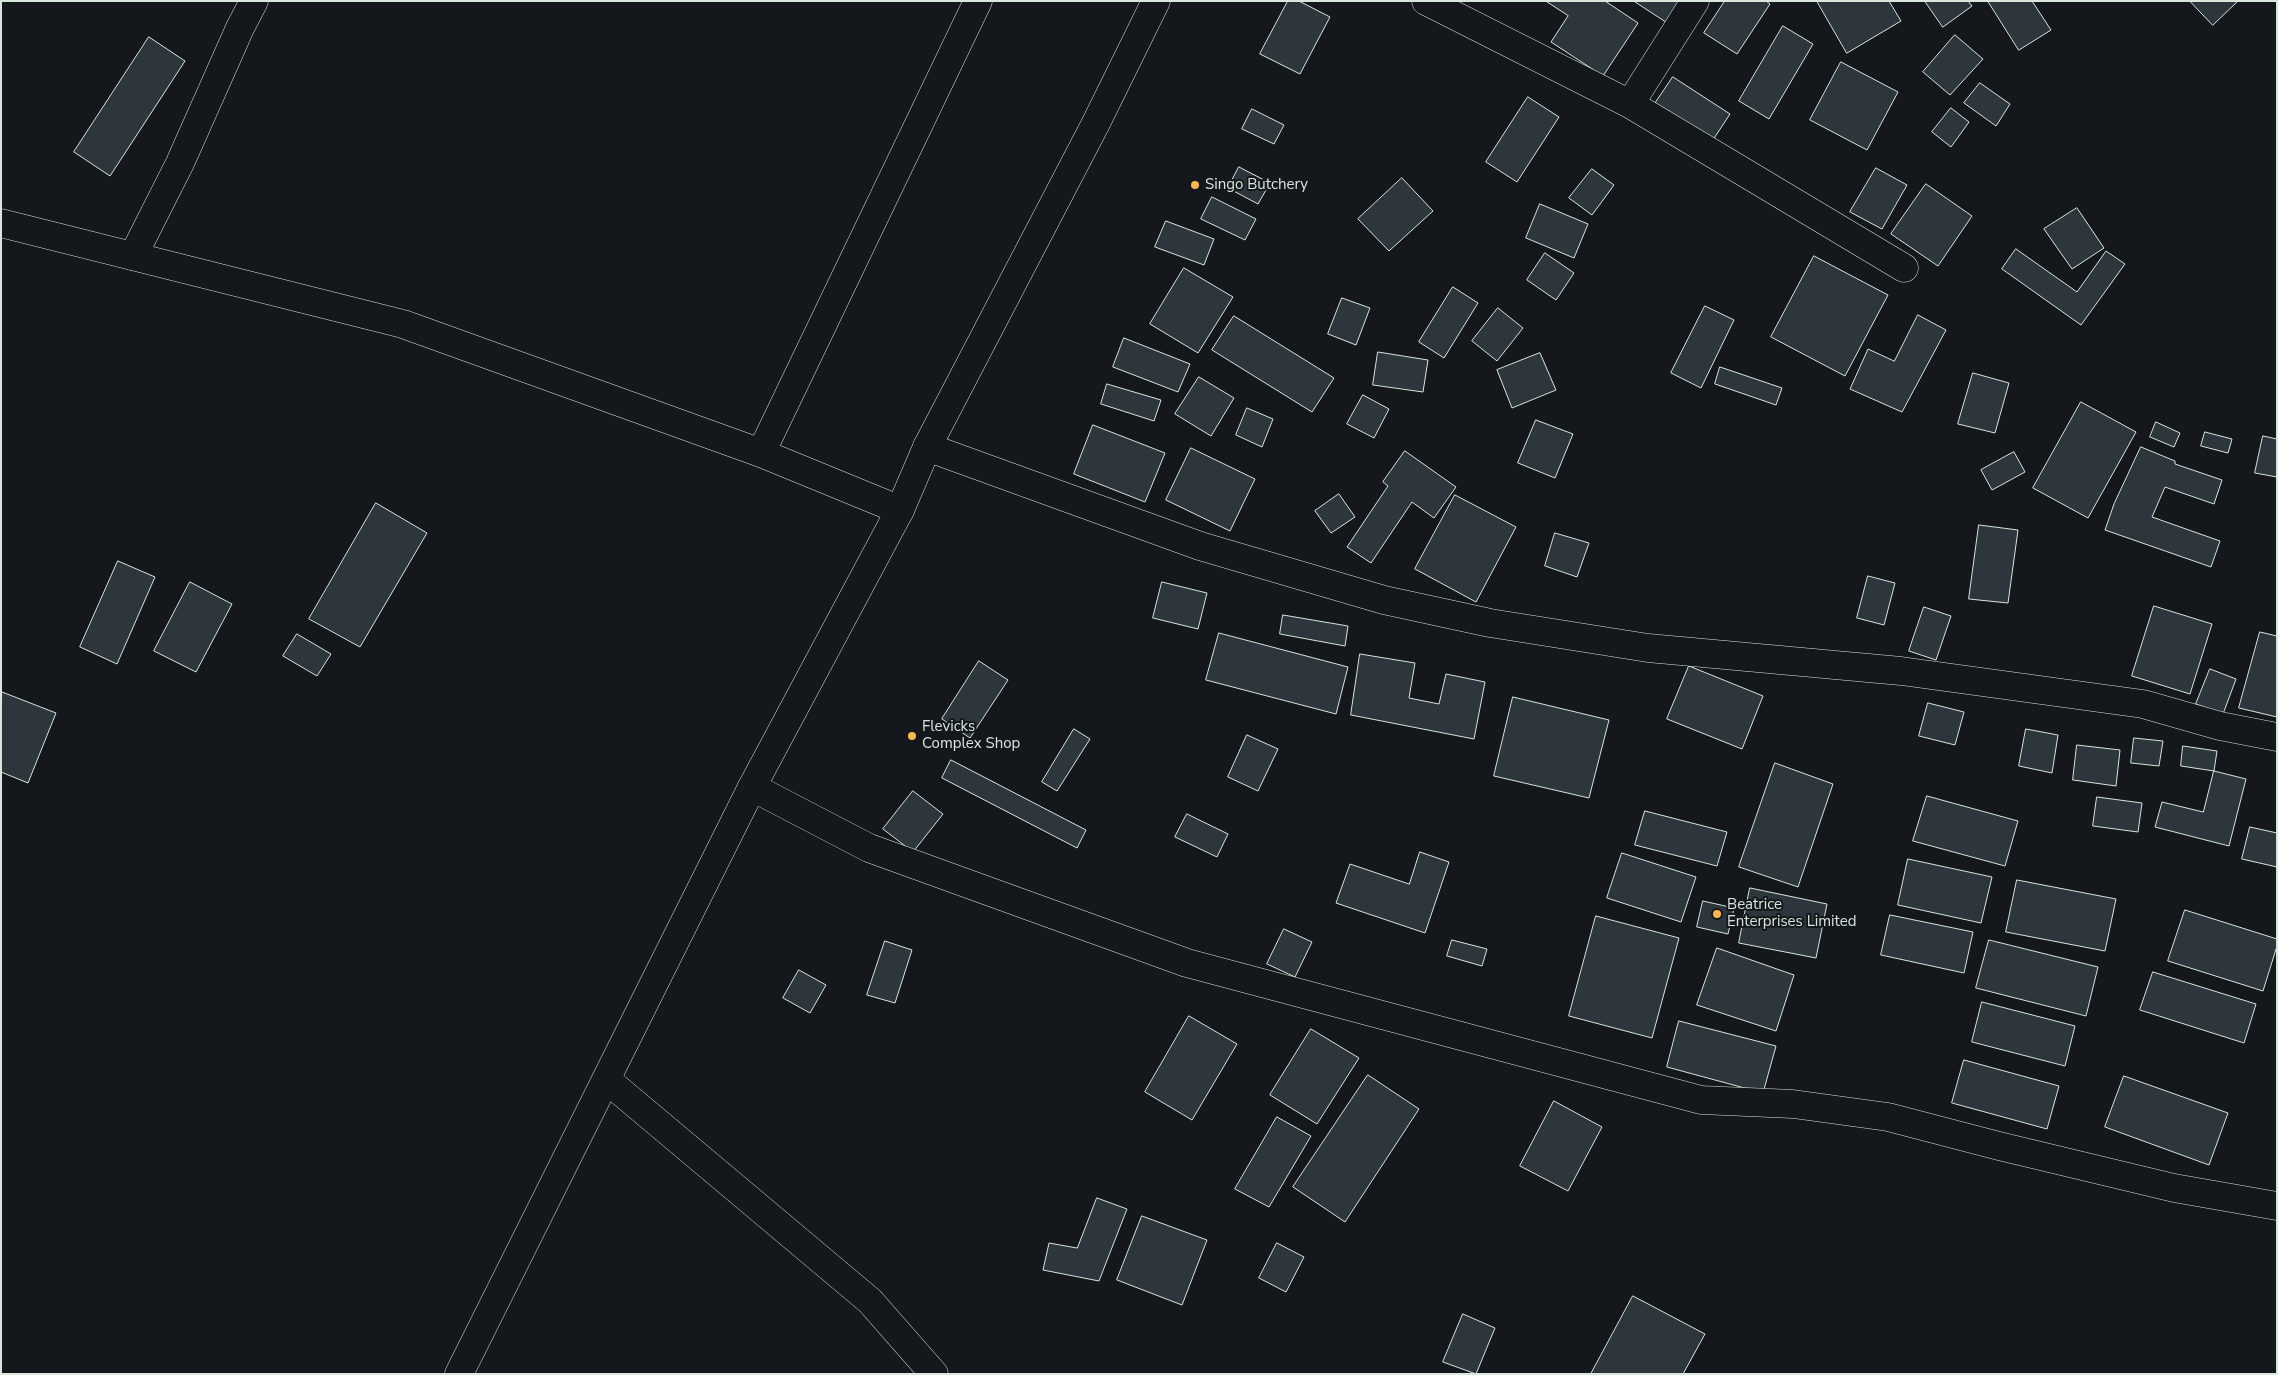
<!DOCTYPE html>
<html>
<head>
<meta charset="utf-8">
<style>
	body { margin:0 }
	#map { position:relative; width:2278px; height:1375px; overflow:hidden; background:#14181c; font-family:"Nunito Sans",sans-serif }
	canvas { display:block }
	.frame { position:absolute; inset:0; border:2px solid #d8e6dc; pointer-events:none }
</style>
</head>
<body>
<div id="map">
<canvas width="2278" height="1375"></canvas>
<div class="frame"></div>
</div>
<script>
const g = document.querySelector('canvas').getContext('2d');
g.lineJoin = 'round';
function paint(path, color) { g.fillStyle = color; g.fill(path, 'evenodd'); }
function trace(path, color, width, dash) { g.strokeStyle = color; g.lineWidth = width; g.lineCap = dash ? 'butt' : 'round'; g.setLineDash(dash || []); g.stroke(path); }
function label(font, color, halo, rows, align = 'center') {
  g.font = font + ' "Nunito Sans",sans-serif'; g.lineWidth = 4; g.setLineDash([]); g.textBaseline = 'middle'; g.strokeStyle = halo; g.fillStyle = color; for (const [text, x, y, turn = 0] of rows) {
    g.save(); g.translate(x, y); g.rotate((+turn || 0) * Math.PI / 180); g.textAlign = isNaN(turn) ? turn : align; if (halo) g.strokeText(text, 0, 0); g.fillText(text, 0, 0); g.restore();
  }
}
const building = new Path2D(`
	M1288 1H1299L1330 17 1300 74 1260 54Z
	M1546 1H1605L1638 23 1603 76 1551 42 1568 16Z
	M1634 1H1682L1668 23Z
	M1725 1H1766L1770 4 1737 54 1704 33Z
	M1817 1H1889L1901 21 1847 53Z
	M1925 1H1968L1972 6 1943 27Z
	M1988 1H2032L2051 30 2019 50Z
	M2190 1H2238L2213 25Z
	M1783 26 1813 44 1769 119 1739 101Z
	M1955 35 1983 59 1950 95 1923 72Z
	M149 37 185 61 110 176 74 152Z
	M1841 62 1898 92 1867 150 1810 120Z
	M1673 77 1730 114 1709 146 1652 108Z
	M1980 83 2010 104 1996 126 1964 103Z
	M1528 97 1559 117 1517 182 1486 162Z
	M1951 108 1969 122 1951 147 1932 132Z
	M1252 109 1284 125 1274 144 1242 129Z
	M1239 167 1270 183 1258 204 1228 188Z
	M1876 168 1907 185 1882 229 1850 212Z
	M1592 169 1614 185 1592 215 1569 198Z
	M1402 178 1433 211 1389 251 1358 219Z
	M1926 184 1972 216 1938 266 1891 234Z
	M1212 197 1256 219 1245 240 1201 219Z
	M1540 204 1588 224 1574 258 1526 238Z
	M2077 208 2104 248 2072 269 2044 229Z
	M1166 221 1214 239 1204 265 1155 247Z
	M2016 249 2077 292 2106 251 2125 264 2081 325 2002 269Z
	M1545 253 1574 273 1556 300 1527 280Z
	M1814 256 1888 295 1845 376 1771 337Z
	M1184 268 1233 297 1198 353 1150 324Z
	M1453 287 1478 303 1444 358 1419 342Z
	M1342 298 1370 308 1356 345 1328 334Z
	M1705 306 1734 320 1701 388 1671 373Z
	M1498 308 1523 328 1497 361 1472 341Z
	M1918 315 1946 330 1902 412 1850 389 1868 349 1894 361Z
	M1234 316 1334 378 1312 412 1212 350Z
	M1124 338 1190 364 1178 392 1113 367Z
	M1378 352 1428 360 1423 392 1373 385Z
	M1540 353 1556 390 1512 408 1497 370Z
	M1720 367 1782 388 1776 405 1715 384Z
	M1973 373 2009 383 1995 433 1958 424Z
	M1199 377 1234 398 1211 436 1175 414Z
	M1107 384 1161 400 1154 421 1101 404Z
	M1363 395 1389 409 1374 438 1347 424Z
	M2081 402 2136 432 2088 518 2033 488Z
	M1247 408 1273 419 1262 447 1236 435Z
	M1536 420 1573 434 1555 478 1518 463Z
	M2156 422 2180 433 2174 447 2150 437Z
	M1093 425 1165 453 1145 502 1074 474Z
	M2205 432 2232 439 2228 453 2201 446Z
	M2263 436 2277 439V477L2255 473Z
	M2141 447 2175 461V464L2222 480 2214 504 2165 487 2152 517 2220 541 2211 567 2105 530 2114 504Z
	M1191 448 1255 479 1230 531 1166 500Z
	M1405 451 1456 487 1434 518 1412 502 1371 563 1347 547 1388 486 1383 482Z
	M2014 452 2025 472 1992 490 1981 470Z
	M1339 494 1355 517 1331 533 1315 511Z
	M1455 495 1516 527 1476 602 1415 569Z
	M376 503 427 533 360 647 309 619Z
	M1979 525 2018 530 2008 603 1969 599Z
	M1555 533 1589 543 1577 577 1545 566Z
	M118 561 155 577 117 664 80 647Z
	M1868 576 1895 583 1884 625 1857 618Z
	M190 582 232 604 196 672 154 651Z
	M1162 582 1207 593 1198 629 1153 618Z
	M2154 606 2212 624 2190 694 2132 676Z
	M1924 607 1951 616 1936 660 1909 651Z
	M1283 615 1348 626 1345 646 1280 634Z
	M2260 632 2277 636V717L2239 708Z
	M1219 633 1348 667 1336 714 1206 680Z
	M297 634 331 654 317 676 283 656Z
	M1360 654 1415 663 1409 698 1439 704 1446 674 1485 682 1474 739 1351 715Z
	M979 661 1008 680 970 738 942 719Z
	M1689 666 1763 696 1742 749 1667 719Z
	M2210 669 2236 679 2223 714 2196 704Z
	M2 692 56 713 28 783 1 772Z
	M1513 697 1609 720 1589 798 1494 776Z
	M1928 703 1964 712 1955 745 1919 736Z
	M1074 729 1090 739 1057 791 1042 782Z
	M2026 729 2058 735 2052 773 2019 766Z
	M1247 735 1278 749 1258 791 1228 777Z
	M2134 738 2163 741 2159 766 2131 763Z
	M2077 745 2120 750 2116 786 2073 780Z
	M2183 746 2217 751 2214 771 2181 766Z
	M951 760 1086 830 1077 848 942 778Z
	M1775 763 1833 784 1798 887 1739 867Z
	M2214 771 2246 779 2229 846 2155 827 2162 802 2203 812Z
	M913 791 943 814 913 852 883 829Z
	M1927 796 2018 821 2005 866 1913 841Z
	M2097 797 2142 803 2138 832 2093 826Z
	M1645 811 1727 832 1717 866 1635 845Z
	M1187 814 1228 834 1217 857 1175 837Z
	M2250 827 2277 833V867L2242 859Z
	M1420 852 1449 862 1425 933 1336 903 1350 864 1409 884Z
	M1622 853 1696 877 1681 922 1607 898Z
	M1908 859 1992 877 1981 923 1898 905Z
	M2017 880 2116 899 2105 951 2006 932Z
	M1750 888 1827 904 1816 958 1739 943Z
	M1703 901 1734 908 1728 934 1697 927Z
	M2185 910 2277 939V946L2263 991 2168 961Z
	M1890 915 1973 932 1964 973 1881 955Z
	M1596 916 1679 938 1652 1038 1569 1016Z
	M1284 929 1312 942 1295 977 1267 964Z
	M1452 940 1487 949 1482 966 1447 956Z
	M1989 940 2098 967 2086 1016 1976 988Z
	M885 941 912 950 895 1003 867 995Z
	M1717 948 1794 975 1776 1031 1697 1005Z
	M799 970 826 985 810 1013 783 998Z
	M2153 972 2256 1004 2244 1043 2140 1010Z
	M1982 1002 2075 1026 2065 1066 1972 1042Z
	M1189 1016 1237 1044 1192 1120 1145 1092Z
	M1679 1021 1776 1046 1763 1093 1667 1067Z
	M1311 1029 1359 1058 1317 1124 1270 1095Z
	M1964 1060 2059 1086 2047 1129 1952 1103Z
	M1368 1075 1419 1109 1345 1222 1293 1187Z
	M2124 1076 2228 1113 2209 1165 2105 1127Z
	M1554 1101 1602 1127 1568 1191 1520 1166Z
	M1277 1117 1311 1136 1269 1207 1235 1189Z
	M1097 1198 1127 1209 1099 1281 1043 1270 1049 1243 1077 1248Z
	M1142 1216 1207 1240 1182 1305 1117 1280Z
	M1277 1243 1304 1257 1286 1292 1259 1278Z
	M1633 1296 1705 1334 1683 1374H1591Z
	M1463 1314 1495 1328 1476 1374 1443 1362Z`);
paint(building, '#2c363c');
trace(building, '#d8e6dc', 1);
const street = new Path2D(`
	M1426 1 1630 104 1695 1
	M1630 104 1904 268
	M133 256 180 163 240 28 254 1
	M927 447 1200 546 1384 600 1490 623 1648 648 1901 671 2143 704 2220 726 2277 737
	M761 453 978 1
	M752 787 869 848 1187 963 1701 1100 1793 1104 1888 1117 1999 1146 2174 1188 2277 1206
	M607 1080 870 1301 934 1374`);
const secondary = new Path2D(`
	M1 223 403 324 761 453 900 510`);
const primary = new Path2D(`
	M459 1374 752 787 900 510 927 447 1096 123 1156 1`);
trace(street, '#d8e6dc', 29);
trace(secondary, '#d8e6dc', 29);
trace(primary, '#d8e6dc', 29);
trace(street, '#14181c', 28);
trace(secondary, '#14181c', 28);
trace(primary, '#14181c', 28);
for (const [x, y, r, color] of [
	[1195,185,5,"#ffb74d"],
	[912,736,5,"#ffb74d"],
	[1717,914,5,"#ffb74d"]
]) { const dot = new Path2D(); dot.arc(x, y, r, 0, 2 * Math.PI); g.fillStyle = color; g.fill(dot); trace(dot, '#14181c', 2); }
label('15px', '#d8e6dc', '#14181c', [
	["Singo Butchery",1205,185],
	["Flevicks",922,727],
	["Complex Shop",922,744],
	["Beatrice",1727,905],
	["Enterprises Limited",1727,922]
], 'left');
</script>
</body>
</html>
